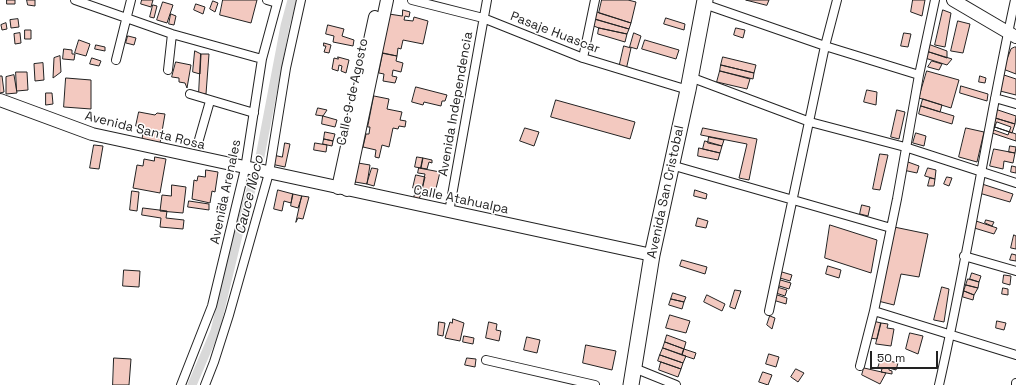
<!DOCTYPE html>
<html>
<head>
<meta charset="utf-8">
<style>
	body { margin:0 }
	#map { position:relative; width:1016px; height:385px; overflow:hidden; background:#fff; font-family:"Space Grotesk",sans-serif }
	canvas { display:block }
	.scale { position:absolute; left:870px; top:351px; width:68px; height:18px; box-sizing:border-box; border:2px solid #222; border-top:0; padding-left:5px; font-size:12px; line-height:14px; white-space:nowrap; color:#222; -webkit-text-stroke:3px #fff; paint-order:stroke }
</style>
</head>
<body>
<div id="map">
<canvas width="1016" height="385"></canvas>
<div class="scale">50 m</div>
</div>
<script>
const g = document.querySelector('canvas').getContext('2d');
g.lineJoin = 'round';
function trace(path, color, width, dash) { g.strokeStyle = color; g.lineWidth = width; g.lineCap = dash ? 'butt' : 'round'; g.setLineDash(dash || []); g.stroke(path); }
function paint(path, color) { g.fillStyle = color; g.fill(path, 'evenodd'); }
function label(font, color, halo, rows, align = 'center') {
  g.font = font + ' "Space Grotesk",sans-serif'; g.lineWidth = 3; g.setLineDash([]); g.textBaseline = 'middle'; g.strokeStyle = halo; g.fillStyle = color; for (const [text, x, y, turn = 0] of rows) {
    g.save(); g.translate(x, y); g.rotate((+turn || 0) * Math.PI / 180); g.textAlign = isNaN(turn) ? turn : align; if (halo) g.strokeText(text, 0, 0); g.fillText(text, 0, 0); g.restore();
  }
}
trace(new Path2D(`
	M192 385 215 331 239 231 259 162 285 26 292 0`), '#d9d9d9', 9);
const building = new Path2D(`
	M7 0H15V4H7Z
	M27 0H35V6L28 5Z
	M142 0H153L151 7 141 4Z
	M223 0H257L251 23 220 15Z
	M602 0H628L636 2 631 23 599 13Z
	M746 0H769L767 5Z
	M913 0H925L922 16 911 12Z
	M213 1 218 3 215 12 210 9Z
	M163 2 173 5 167 23 157 20Z
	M196 4 205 7 203 14 194 10Z
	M153 5 157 6 154 18 150 17Z
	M403 10 410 12 409 17 405 16 404 20 413 21 414 17 428 21 423 44 403 40 401 49 398 48 397 56 381 53 389 14 402 16Z
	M943 10 951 13 945 47 935 45Z
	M597 12 631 23 629 29 595 19Z
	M171 14 176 16 174 25 169 24Z
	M666 18 685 24 684 30 664 24Z
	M18 19 19 27 11 28 10 20Z
	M594 19 629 29 627 34 599 28 591 25Z
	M958 21 970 24 963 53 951 51Z
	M6 23 7 29 2 30 1 25Z
	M328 25 344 29 342 36 354 40 353 46 333 42 334 36 326 34Z
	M599 28 627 34 625 42 598 34Z
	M736 28 745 30 743 38 734 35Z
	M25 30H31V39H25Z
	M20 33 21 43 15 44 14 34Z
	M634 33 641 36 637 49 630 47Z
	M904 33 911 34 908 47 901 46Z
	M128 36 136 38 134 45 126 43Z
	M79 40 90 44 86 56 75 53Z
	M645 40 679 50 676 59 642 49Z
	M324 43 331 45 329 53 324 52 326 46H324Z
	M928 44 947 51V58L926 51Z
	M96 45 105 47V51L95 49Z
	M624 46 631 48 626 70 619 68Z
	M1015 47H1016V74L1003 69 1011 49Z
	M64 49 72 50V54H75L74 60 63 59Z
	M195 51 201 54 200 74 193 72Z
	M926 51 952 59 947 65 925 58Z
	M383 53 397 56 396 61 403 63 401 72 393 70 392 76 397 77 395 83 383 81 384 74 379 73Z
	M201 54H209L206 94 199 93Z
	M60 56 61 72 53 78 54 58Z
	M338 57 349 60 346 73 341 71 342 66 339 65 338 71 332 69 334 58 338 59Z
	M723 57 756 65 754 73 721 65Z
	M92 58 101 61 99 66 90 64Z
	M932 61 942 64 939 70 928 67Z
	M176 62 191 65 187 88 185 83 179 82V78L172 77Z
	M43 63 44 80 35 81 34 64Z
	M721 65 754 73 753 79 720 71Z
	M720 71 750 79 747 89 717 82Z
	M927 71 959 80 951 108 919 98Z
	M16 72H27L28 90 17 91Z
	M14 75 17 93 6 94V77Z
	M1004 75 1016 79V95L1000 91Z
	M0 76H2L4 92 0 93Z
	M980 76 986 78 985 83 979 82Z
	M66 78 91 80V109L64 107Z
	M961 86 988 94 987 101 960 93Z
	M416 87 447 95 445 101H442L441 106 424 102 423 105 412 102Z
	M867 90 877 92 876 105 864 102Z
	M46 93H52L53 104 46 105Z
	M374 96 389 99 387 109 402 112 400 120 406 121 405 127 399 126 398 129 393 128 389 147 382 145 379 158 375 157 376 150 363 147 366 134H369L370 127H368Z
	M923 99 942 105 940 112 921 106Z
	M556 100 635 122 630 139 551 117Z
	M921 106 954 116 952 124 919 114Z
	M318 108 327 110 323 116 316 115Z
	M995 109 1016 116 1015 124 992 117Z
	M897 110 905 112 899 139 891 137Z
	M139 112 155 115 157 113 165 114 160 143 142 139 144 127 136 126Z
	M323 116 337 120 335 127 322 124Z
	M992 117 1015 124 1012 133 989 125Z
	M997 122 1011 127 1008 135 994 130Z
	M989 125 1016 134V141L989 132Z
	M525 128 539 132 534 146 520 141Z
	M703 128 757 139 749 180 739 178 747 144 701 135Z
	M966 128 984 132 977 162 959 157Z
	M325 132 335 134 333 141 324 139Z
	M916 133 926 136 924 146 913 143Z
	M709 137 724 140 722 146 708 143Z
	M324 139 333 141 332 146 323 144Z
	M705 141 722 146 720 153 703 149Z
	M285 143 290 144 285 167 271 164 273 155 282 157Z
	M315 143 327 145 326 152 314 150Z
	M94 145 103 146 99 169 90 168Z
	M1010 146 1016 147 1015 153 1009 152Z
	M699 148 720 153 718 160 698 156Z
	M994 149 1015 153 1013 163 1004 161 1003 169 990 166Z
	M880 154 888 155 880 190 873 189Z
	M155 157 166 159 160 193 133 188 137 165 143 166 144 159 154 161Z
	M417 157 423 158 421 168 415 167Z
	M423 158 432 160V163L429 162 427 169 421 168Z
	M908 162 919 166 917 173 903 170 904 164Z
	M358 163 370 165 367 184 355 182Z
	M1012 166 1016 167V173L1011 172Z
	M372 168 378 169 374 186 367 184Z
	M419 168 440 172 434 197 421 194 425 174 418 173Z
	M928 168 936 170 935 179 925 176Z
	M206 170 218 172 215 192 212 191 210 203 192 199 194 180 197 181 198 176 205 177Z
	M416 175 425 177 422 190 413 188Z
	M947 177 952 178 949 186 944 184Z
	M930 178 935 179 934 186H928Z
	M982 184 1013 194 1010 202 979 193Z
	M172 185 186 187 183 213 160 211 162 195 171 196Z
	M278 190 293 194 291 203 284 201 282 211 274 209Z
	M695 190 707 194 706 199 694 196Z
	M132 191 139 192 137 211 130 210Z
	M416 192 421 194 419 199 414 197Z
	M293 194 302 196 298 208 291 206Z
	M302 196 309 197 303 219 298 218 296 222Z
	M189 201 209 204V210L188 207Z
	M862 205 870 207 868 216 860 214Z
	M218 206 226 208 224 214 217 212Z
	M143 208 167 211 166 218 184 220 183 229 160 227 161 218 142 215Z
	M698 218 708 221 706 228 696 226Z
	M973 220 997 228 994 234 971 227Z
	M986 220 994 222 992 226 985 223Z
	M830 225 877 240 871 273 825 258Z
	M894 227 928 234 919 277 901 274 894 305 878 301Z
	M1014 235 1016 236V249L1011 248Z
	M1012 254 1016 255V261L1010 260Z
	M682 260 707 267 705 274 680 266Z
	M828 266 841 270 839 278 826 274Z
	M124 270 140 271 139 287 123 286Z
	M782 272 792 275 790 281 780 278Z
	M972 273 981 276 979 282 970 279Z
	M1004 275 1011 276 1010 285 1003 283Z
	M777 279 791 283 789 289 776 285Z
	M968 279 979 282 978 288 966 285Z
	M966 285 978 288 974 295 964 291Z
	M777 287 787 290 785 296 776 293Z
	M942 287 949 289 944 322 934 320Z
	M1003 288 1008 289V295L1002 294Z
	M735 290 741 291 735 309 730 307Z
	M964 291 974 295 973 300 963 297Z
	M673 293 686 297 684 302 671 299Z
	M774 294 787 298 786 304 773 300Z
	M707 295 725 304 722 311 704 302Z
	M671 299 684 302 682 309 669 305Z
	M670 315 690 321 686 333 666 328Z
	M770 316 775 318 772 329 767 325Z
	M453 319 464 323 460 341 445 338 450 322 452 323Z
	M873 321 881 323 877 339 869 338Z
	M997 321 1006 323 1004 330 996 328Z
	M439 322 445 323 443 336 438 335Z
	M489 322 497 324 496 330 501 331 499 341 486 338Z
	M881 323 888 324 887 328 894 329 891 346 876 344Z
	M910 333 923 336 918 354 906 349Z
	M667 335 686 342 684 349 665 342Z
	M464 336 474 338 473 344 463 342Z
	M527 337 540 340 537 353 524 350Z
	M665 342 684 349 682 355 663 348Z
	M586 345 616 351 612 370 583 363Z
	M663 348 686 356 683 363 660 355Z
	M684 349 696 353 694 359 682 355Z
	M769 354 779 357 776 367 766 364Z
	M660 355 683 363 681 369 658 361Z
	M114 358 131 359 129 385H113Z
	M467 358 476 359 475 367 465 365Z
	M881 359 898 363 896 370 889 368V370L892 371V374L881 372 882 369 878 368Z
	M661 362 681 369 678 377 659 370Z
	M864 368 886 373 880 384 862 375Z
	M796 369 804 373 798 382 791 377Z
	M763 372 772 375 768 385 759 382Z`);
paint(building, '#f3c9c0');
trace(building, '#222', 1);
const street = new Path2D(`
	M75 0 172 34 262 59
	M267 0 277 3
	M412 0 483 18 583 58 688 90
	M935 0 919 75 897 199 874 311 1016 355
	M704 4 825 46 919 75
	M583 58 595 0
	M116 60 131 0
	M168 70 172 34
	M690 77 810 122 905 147 1016 183
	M190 94 254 113
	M995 98 1016 104
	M198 143 210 101
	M671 165 891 228
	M449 212 487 0
	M964 256 1016 271
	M769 311 825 46 837 0
	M486 360 595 385
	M860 366 874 311
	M634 368 676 385
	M181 385 212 306 245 169 262 59 278 0
	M205 385 214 362 229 315 269 173 286 68 301 0
	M939 385C968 258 987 128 1015 0
	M1016 385V383`);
const secondary = new Path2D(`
	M953 0 1016 37
	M0 100 92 134 652 255
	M338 188 375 17
	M347 190 387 0`);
const highway = new Path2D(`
	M631 385 652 255 688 90 705 0`);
trace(street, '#222', 10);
trace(secondary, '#222', 14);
trace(highway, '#222', 17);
trace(street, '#fff', 8);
trace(secondary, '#fff', 12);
trace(highway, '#fff', 15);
label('13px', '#222', '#fff', [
	["Pasaje Huascar",555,33,21],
	["Calle 9 de Agosto",353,92,-78],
	["Avenida Independencia",456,104,-80],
	["Avenida Santa Rosa",145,131,14],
	["Avenida Arenales",226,192,-78],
	["Avenida San Cristobal",666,192,-78],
	["Calle Atahualpa",461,200,12]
]);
label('italic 14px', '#222', '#fff', [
	["Cauce Noco",250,195,-76]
]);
</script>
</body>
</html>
